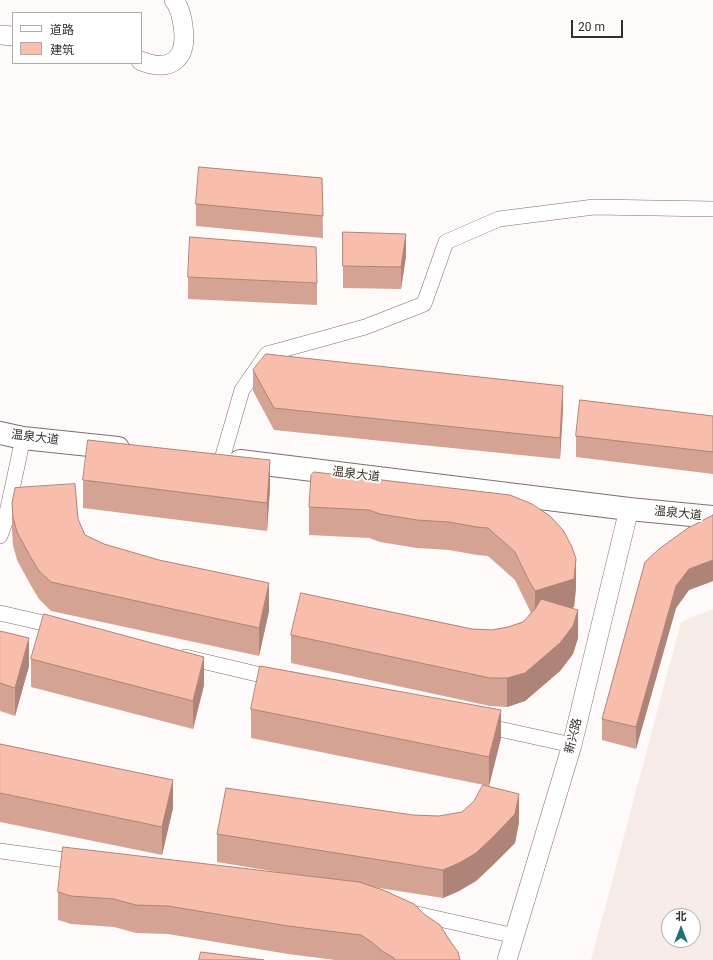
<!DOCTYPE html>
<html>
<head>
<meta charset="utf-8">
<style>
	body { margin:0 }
	#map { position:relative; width:713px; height:960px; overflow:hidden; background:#fefaf9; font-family:Roboto,"Noto Sans SC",sans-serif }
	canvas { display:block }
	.legend { position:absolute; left:12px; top:12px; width:130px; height:52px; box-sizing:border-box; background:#fff; border:1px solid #afabaa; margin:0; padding:5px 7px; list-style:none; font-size:12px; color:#362e2b }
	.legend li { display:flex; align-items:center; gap:8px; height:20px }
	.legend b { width:20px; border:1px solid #afabaa }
	.north { position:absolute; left:661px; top:908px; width:40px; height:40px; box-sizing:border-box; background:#fff; border:1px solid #afabaa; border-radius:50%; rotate:0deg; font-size:11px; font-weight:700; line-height:16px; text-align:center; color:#362e2b }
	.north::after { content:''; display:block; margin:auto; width:14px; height:18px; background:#246f71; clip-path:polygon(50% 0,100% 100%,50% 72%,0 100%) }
	.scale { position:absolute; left:571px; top:20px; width:52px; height:18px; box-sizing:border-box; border:2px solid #362e2b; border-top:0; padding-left:5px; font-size:12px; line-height:14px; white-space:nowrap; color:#362e2b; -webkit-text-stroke:3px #fff; paint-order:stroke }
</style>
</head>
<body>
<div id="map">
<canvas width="713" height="960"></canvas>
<ul class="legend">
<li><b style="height:5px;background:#fff"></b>道路</li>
<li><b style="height:11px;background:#f8bdab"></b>建筑</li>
</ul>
<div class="north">北</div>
<div class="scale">20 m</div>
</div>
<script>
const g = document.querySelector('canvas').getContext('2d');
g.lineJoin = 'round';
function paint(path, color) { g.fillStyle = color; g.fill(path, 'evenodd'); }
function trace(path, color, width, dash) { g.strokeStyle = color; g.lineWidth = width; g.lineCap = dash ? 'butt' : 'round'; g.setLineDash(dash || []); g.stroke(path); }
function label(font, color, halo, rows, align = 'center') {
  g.font = font + ' Roboto,"Noto Sans SC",sans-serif'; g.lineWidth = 4; g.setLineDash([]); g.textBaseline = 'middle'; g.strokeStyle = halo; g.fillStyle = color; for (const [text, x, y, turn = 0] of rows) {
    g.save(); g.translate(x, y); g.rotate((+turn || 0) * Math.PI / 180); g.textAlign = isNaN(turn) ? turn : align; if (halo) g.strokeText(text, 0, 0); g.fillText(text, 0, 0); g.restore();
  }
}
paint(new Path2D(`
	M713 609V960H591L681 622ZM669 916H693V940H669Z`), '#f7ebe7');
const minor = new Path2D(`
	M222 459 242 390 267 354 365 327 424 304 446 242 499 219 594 207 713 209
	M0 536 5 522 23 438
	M0 613 61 627
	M185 657 278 679
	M481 725 572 745
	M0 851 80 862
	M408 912 515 936`);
const tertiary = new Path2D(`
	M0 35 13 36
	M141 61C172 73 188 58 183 26 182 17 180 8 174 0
	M507 960 572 745 629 509`);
const secondary = new Path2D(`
	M0 433 23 438 118 448
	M240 461 629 509 713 517`);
trace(minor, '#806d67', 16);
trace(tertiary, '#806d67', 20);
trace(secondary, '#806d67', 24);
trace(minor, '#fff', 15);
trace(tertiary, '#fff', 19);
trace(secondary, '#fff', 22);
paint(new Path2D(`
	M322 178 323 238 196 226V204Z
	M343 232 406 256 401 289 343 288Z
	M188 277 317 283V305L188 299Z
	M253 370 563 408 560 459 274 430 253 391Z
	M713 416V474L576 457V436Z
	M83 480 270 488 267 531 83 508Z
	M510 495 576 588 574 607 572 608 578 638 573 654 560 671 525 701 507 707 490 706 291 663V635L472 629 492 630 508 627 523 622 531 613 515 580 488 556 477 555 449 550 417 548 380 542 369 538 309 535V507Z
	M12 503 78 519 85 535 104 544 269 611 259 656 51 611 39 599 30 584 17 560 13 545 12 531Z
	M713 515V581L689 590 676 608 636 749 602 740V719Z
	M0 631 29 666 15 716 0 711Z
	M31 659 204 685 193 729 31 687Z
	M251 709 501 738 489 786 251 738Z
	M0 744 173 808 162 855 0 822Z
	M413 815 519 822 515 843 493 865 476 881 459 891 443 898 373 887 460 960H335L288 954 168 934 136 933 114 927 71 924 58 920V892L296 875 217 862V834Z`), '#d5a393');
paint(new Path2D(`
	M406 234V256L401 289V267Z
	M563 386V408L560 459V438Z
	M270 460V488L267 531V503Z
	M576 559V588L574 607 535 619V591Z
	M713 560V581L689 590 676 608 636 749V727L676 586 689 569Z
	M269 583V611L259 656V628Z
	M578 610V638L573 654 560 671 525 701 507 707V678Z
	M29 638V666L15 716V688Z
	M204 657V685L193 729V701Z
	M501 710V738L489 786V757Z
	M173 780V808L162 855V827Z
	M519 794V822L515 843 493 865 476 881 459 891 443 898V870Z`), '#ae8478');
const building = new Path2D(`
	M199 167 322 178 323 216 196 204Z
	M343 232 406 234 401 267 343 266Z
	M190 237 316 247 317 283 188 277Z
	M266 354 563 386 560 438 274 408 253 370Z
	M580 400 713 416V452L576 436Z
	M88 440 270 460 267 503 83 480Z
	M314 472 510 495 532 504 550 516 563 530 572 547 576 559 574 579 535 591 529 581 515 552 488 528 477 527 449 522 417 520 380 514 369 510 309 507 311 475Z
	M75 484 78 519 85 535 104 544 159 560 269 583 259 628 51 582 39 571 30 556 17 532 13 517 12 503 15 488Z
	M713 515V560L689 569 676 586 636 727 602 719 645 562 659 549 688 528 711 516Z
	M301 593 472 629 492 630 508 627 523 622 535 609 541 599 578 610 573 626 560 643 525 673 507 678H490L291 635Z
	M44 614 204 657 193 701 31 659Z
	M0 631 29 638 15 688 0 683Z
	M260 666 501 710 489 757 251 709Z
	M0 744 173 780 162 827 0 793Z
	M483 785 519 794 515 814 493 837 476 853 459 863 443 870 217 834 226 788 413 815 439 816 462 812 474 801Z
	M63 847 359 882 383 890 414 904 424 914 440 925 450 941 458 952 460 960H395L394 958 382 951 373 943 361 935 288 926 168 906 136 905 114 899 71 896 58 892Z
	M201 952 264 960H199Z`);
paint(building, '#f8bdab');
trace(building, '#ae8478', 1);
label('12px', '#362e2b', '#fff', [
	["温泉大道",35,438,7],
	["温泉大道",356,475,7],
	["温泉大道",678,514,6],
	["新兴路",574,736,-76]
]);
</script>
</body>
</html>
